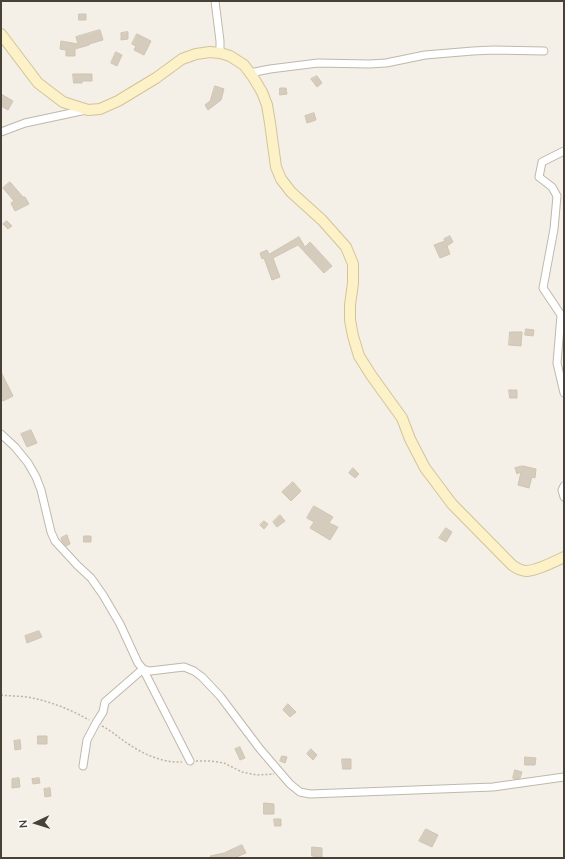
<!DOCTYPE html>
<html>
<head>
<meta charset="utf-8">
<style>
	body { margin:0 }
	#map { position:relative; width:565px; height:859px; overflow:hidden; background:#f4f0e8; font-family:"Nunito Sans",sans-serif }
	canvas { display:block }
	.frame { position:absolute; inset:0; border:2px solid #474137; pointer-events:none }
	.north { position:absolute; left:16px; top:803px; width:40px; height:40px; -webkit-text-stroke:3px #fff; paint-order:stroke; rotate:266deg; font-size:11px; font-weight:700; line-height:16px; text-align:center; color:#474137 }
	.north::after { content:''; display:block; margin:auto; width:14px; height:18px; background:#474137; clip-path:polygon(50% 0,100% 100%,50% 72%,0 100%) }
</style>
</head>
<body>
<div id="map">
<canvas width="565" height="859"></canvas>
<div class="frame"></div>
<div class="north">N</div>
</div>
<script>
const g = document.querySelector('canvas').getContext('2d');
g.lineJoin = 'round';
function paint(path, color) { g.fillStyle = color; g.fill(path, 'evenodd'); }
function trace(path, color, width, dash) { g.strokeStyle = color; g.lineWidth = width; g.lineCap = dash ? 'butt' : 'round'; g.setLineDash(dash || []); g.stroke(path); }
const building = new Path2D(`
	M79 14H86V20H79Z
	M100 30 103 40 89 44V45L75 49V56H66V50L60 49 61 41 78 44 76 37Z
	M128 32V39L121 40V33Z
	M137 34 151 41 144 55 134 50 136 46 132 44Z
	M116 52 122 55 117 66 111 63Z
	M73 74H92V81H82V83H74Z
	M317 76 322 83 317 87 311 79Z
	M215 86 224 89 221 100 208 110 205 105 210 101Z
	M280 88H286L287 94 280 95Z
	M1 94 13 101 8 110 1 106Z
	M314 113 316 120 307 123 305 116Z
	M10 182 23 197H25L29 204 15 211 11 203 14 201 3 188Z
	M7 221 12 226 8 229 3 224Z
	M450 236 453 242 447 246 450 254 440 258 434 245 445 241 444 239Z
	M299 237 305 247 310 242 332 266 324 273 298 245 273 258 280 277 272 280 264 258 262 259 260 253 267 250 269 254Z
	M526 329 534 330 533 336 525 335Z
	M510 332H522L521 346 509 345Z
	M1 372 13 396 3 401 1 398Z
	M509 390H517V398H510Z
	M31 430 37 443 27 447 21 434Z
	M523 466 536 469 535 478 532 477 529 488 518 485 521 472 517 474 515 468Z
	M353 468 359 474 355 478 349 473Z
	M293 482 301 491 291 501 282 492Z
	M314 506 333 517 329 523 338 527 330 540 310 528 314 522 307 518Z
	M280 515 285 521 277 527 273 522Z
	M264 521 268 524 264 529 260 525Z
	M446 528 452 532 446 542 439 538Z
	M67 535 70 544 66 546 62 541 61 538Z
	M84 536H91V542H84Z
	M39 631 42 637 27 643 25 636Z
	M288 704 296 712 290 717 283 710Z
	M38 736H47V744H38Z
	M20 740 21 749 15 750 14 741Z
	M240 747 245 758 240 760 235 749Z
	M311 749 317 755 313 760 307 754Z
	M282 756 287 757 285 763 280 761Z
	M525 757 536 758 535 765H525Z
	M342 759H351V769H343Z
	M515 770 522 772 520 778 516 779 513 778Z
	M19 778 20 787 12 788V779Z
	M39 778 40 783 33 784 32 779Z
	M50 788 51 796 45 797 44 789Z
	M264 803 274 804V814H264Z
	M274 819H281V826H275Z
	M426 829 438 835 432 847 419 841Z
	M242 845 246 853 234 858H211L210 856 224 853Z
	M312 847 322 848V857L312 856Z`);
paint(building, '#d5ccbd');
trace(building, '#d0c4b1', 1);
const street = new Path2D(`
	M215 1 220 41V53
	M250 73 270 69 318 63 369 64 386 63 425 55 473 51 493 50 544 51
	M1 132 25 123 86 110
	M564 151 542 162 539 177 552 187 557 196 554 229 543 288 561 315 557 363 564 393
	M1 434 15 447 28 463 36 477 41 490 51 532 55 541 77 565 91 578 103 595 120 624 138 663 143 669 150 671 184 667 194 671 202 677 220 696 260 749 290 784 300 792 310 794 493 787 564 777
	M564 486 562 490 564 497
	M83 766 87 740 96 723 103 712 105 702 143 669 190 761`);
const secondary = new Path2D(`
	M1 34 38 83 63 102 88 110 100 109 118 101 156 78 182 59 196 54 210 52 220 53 230 56 244 65 253 77 262 92 267 105 270 123 276 167 281 179 291 192 322 220 346 247 353 264V283L350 305V320L353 336 359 356 371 375 402 418 410 439 425 468 452 504 512 565C516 568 521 571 527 571 538 570 554 562 564 557`);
trace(street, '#bfb8ab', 9);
trace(secondary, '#d2c499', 12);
trace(new Path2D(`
	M1 695C9 696 18 696 27 697 49 701 70 709 89 720
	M102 726C112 731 120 739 130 745 145 755 164 763 182 762
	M196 761H211L224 763 242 772 257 775 274 774`), '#c0b49c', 1.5, [2, 2]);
trace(street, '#fff', 7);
trace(secondary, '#fdf1c8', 10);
</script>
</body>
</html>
